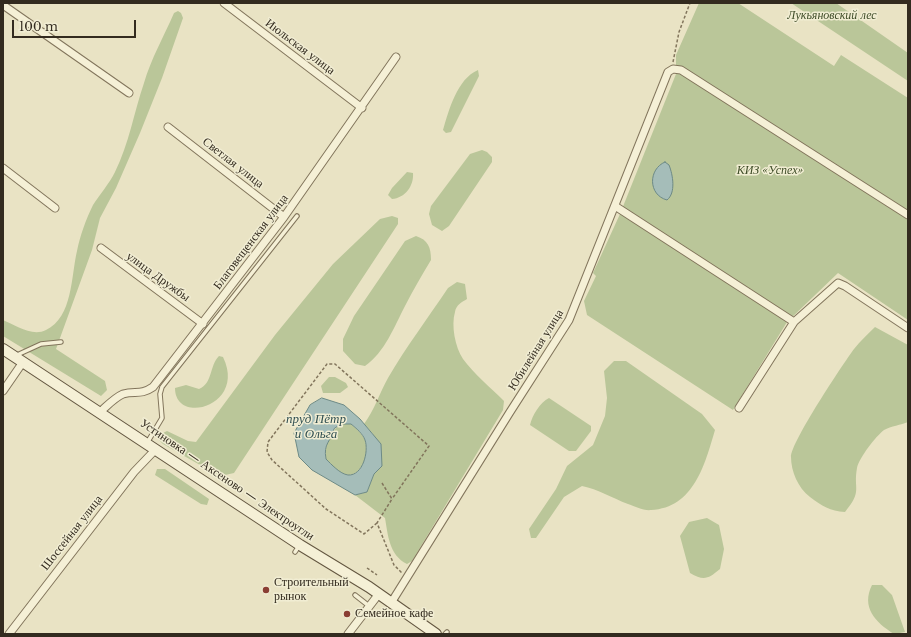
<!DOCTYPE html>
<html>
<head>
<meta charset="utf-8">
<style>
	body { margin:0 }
	#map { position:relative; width:911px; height:637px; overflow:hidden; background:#e9e3c4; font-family:"Libre Baskerville",serif }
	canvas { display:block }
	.frame { position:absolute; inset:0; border:4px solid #332b1f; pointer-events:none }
	.scale { position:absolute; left:12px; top:20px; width:124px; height:18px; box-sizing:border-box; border:2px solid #332b1f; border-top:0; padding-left:5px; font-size:12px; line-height:14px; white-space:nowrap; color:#332b1f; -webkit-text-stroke:3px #f1edd3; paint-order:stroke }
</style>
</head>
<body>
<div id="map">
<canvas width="911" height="637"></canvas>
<div class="frame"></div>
<div class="scale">100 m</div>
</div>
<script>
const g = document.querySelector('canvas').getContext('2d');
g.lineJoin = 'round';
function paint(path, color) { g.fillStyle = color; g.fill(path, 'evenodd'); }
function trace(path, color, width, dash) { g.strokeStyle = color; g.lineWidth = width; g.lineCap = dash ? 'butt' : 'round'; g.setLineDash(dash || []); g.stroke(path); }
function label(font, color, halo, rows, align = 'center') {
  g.font = font + ' "Libre Baskerville",serif'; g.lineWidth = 3; g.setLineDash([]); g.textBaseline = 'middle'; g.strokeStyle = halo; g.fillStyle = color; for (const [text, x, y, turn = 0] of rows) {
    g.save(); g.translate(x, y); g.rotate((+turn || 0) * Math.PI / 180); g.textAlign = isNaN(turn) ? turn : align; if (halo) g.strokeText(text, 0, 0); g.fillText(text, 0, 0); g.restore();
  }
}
paint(new Path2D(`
	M699 3H738L834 66 841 55 908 98V320L838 273 787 322 733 410 587 315 584 301 596 276 593 273 620 214 676 74V55Z
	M791 3H836L908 53V81Z
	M178 11 181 13 183 18 162 78 140 133 116 188 100 218 92 250 56 349 105 381 107 390 101 396 3 336V320C15 325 32 337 46 330 73 317 71 276 77 251 80 236 86 219 93 205 100 194 109 184 115 172 129 144 134 112 144 83 151 59 164 36 174 13Z
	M478 70 479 76 451 132 446 133 443 130C449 110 457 79 478 70Z
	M482 150 487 152 492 157V162L449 226 442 231 432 225 429 214 431 206 470 154Z
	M407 172 413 173C414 186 405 198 392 199L388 195 392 188Z
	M392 216 398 218V224L234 473 225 475 216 474 163 444 158 439 159 435 167 431 188 441 196 442 275 335 333 264 380 219Z
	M416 236C428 240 431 247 431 260 422 275 413 290 405 306 394 327 385 352 365 366L355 364 343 351V339L354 316 405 241Z
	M457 282 465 284 467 299C462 302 456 305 455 312 451 325 455 347 463 359 474 374 491 388 504 401L503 410 412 561 407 564C389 555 388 535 385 518L355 495 367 492 374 474 373 434 364 424C374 411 380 392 388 378 406 347 428 318 448 288Z
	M875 327 908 345V422C901 425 891 426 884 430 876 436 859 458 857 468 853 490 863 490 845 512 830 511 822 506 810 497 798 488 791 471 791 457 791 442 843 364 854 349 860 341 868 334 875 327Z
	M219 356 223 357C247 406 175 426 175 388L186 385 199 389C213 383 209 366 219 356Z
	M614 361H626L702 414 715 430C705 464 694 508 651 510 644 511 634 506 628 504 612 498 598 489 582 486L564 497 536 538H531L529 529 556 489 567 466 593 445 605 416 607 398 604 371Z
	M329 377H335L346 383 348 387 340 393H323L321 386Z
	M549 398 591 426V431L576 451H569L530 425C532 416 540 402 549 398Z
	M341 424H351C356 428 361 433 364 438 370 449 364 474 349 475 341 475 331 465 326 459 324 446 330 431 341 424Z
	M157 469H165L209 499 207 505 201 504 155 475Z
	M707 518 719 525 724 549 720 569C708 579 704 581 690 573L680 536 689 522Z
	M872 585H882L892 595 905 632 894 634C875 622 861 607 872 585Z`), '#bac699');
const water = new Path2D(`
	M665 162 669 165C673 175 676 193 667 200 648 195 648 169 665 162Z
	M322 398 344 405 360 419 381 444 382 466 374 474 367 492 355 495 312 470 299 457 294 433 310 405ZM341 424H351C356 428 363 434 365 440 369 451 363 476 348 475 340 474 331 464 326 459 323 443 331 442 334 429Z`);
paint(water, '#a5bdb9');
trace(water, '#6d8a86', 1);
const lane = new Path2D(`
	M17 355 41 344 61 342
	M147 443 162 418 160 394 162 387 297 216
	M295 552 299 546
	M355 595 369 606
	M445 634 447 632`);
const street = new Path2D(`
	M224 3 362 108
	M3 5 129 93
	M168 127 284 217
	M3 168 55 208
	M615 206 794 322 739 408
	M101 248 203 324
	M794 322 838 283 845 286 908 328
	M3 391 23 362
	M100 412C107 406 114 398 123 394 135 390 140 396 153 387L284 217 396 57
	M391 603 510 412 569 320 668 72 673 69 681 70 908 215
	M9 634 134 472 156 449
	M348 634 378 595`);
const secondary = new Path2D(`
	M3 349 300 545 369 587 436 634`);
trace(lane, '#82755c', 5.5);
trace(street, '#82755c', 9);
trace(secondary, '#635640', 12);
trace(new Path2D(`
	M673 62 679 32 690 3
	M382 483 392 499 377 523 394 565 402 573
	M377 523 364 534 326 509 272 460 267 452 268 442 327 364H335L429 446 392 499
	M367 568 377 575`), '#82755c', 1.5, [3, 2]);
trace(lane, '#f5f0d6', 3.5);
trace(street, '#f5f0d6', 7);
trace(secondary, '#f5f0d6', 10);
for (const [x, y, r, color] of [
	[266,590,4,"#8a3e33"],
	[347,614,4,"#8a3e33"]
]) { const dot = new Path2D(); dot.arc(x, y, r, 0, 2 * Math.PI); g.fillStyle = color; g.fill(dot); trace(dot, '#f1edd3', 1.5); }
label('italic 12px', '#3f4d28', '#f1edd3', [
	["Лукьяновский лес",832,16],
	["КИЗ «Успех»",770,171]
]);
label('12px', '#332b1f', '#f1edd3', [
	["Июльская улица",300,47,37],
	["Светлая улица",233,163,38],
	["Благовещенская улица",251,242,-53],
	["улица Дружбы",158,277,36],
	["Юбилейная улица",536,350,-58],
	["Устиновка — Аксеново — Электроугли",227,480,34],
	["Шоссейная улица",72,533,-52]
]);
label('12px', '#332b1f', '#f1edd3', [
	["Строительный",274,583],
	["рынок",274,597],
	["Семейное кафе",355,614]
], 'left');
label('italic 13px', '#304f51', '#f1edd3', [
	["пруд Пётр",316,419],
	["и Ольга",316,434]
]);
</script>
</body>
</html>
